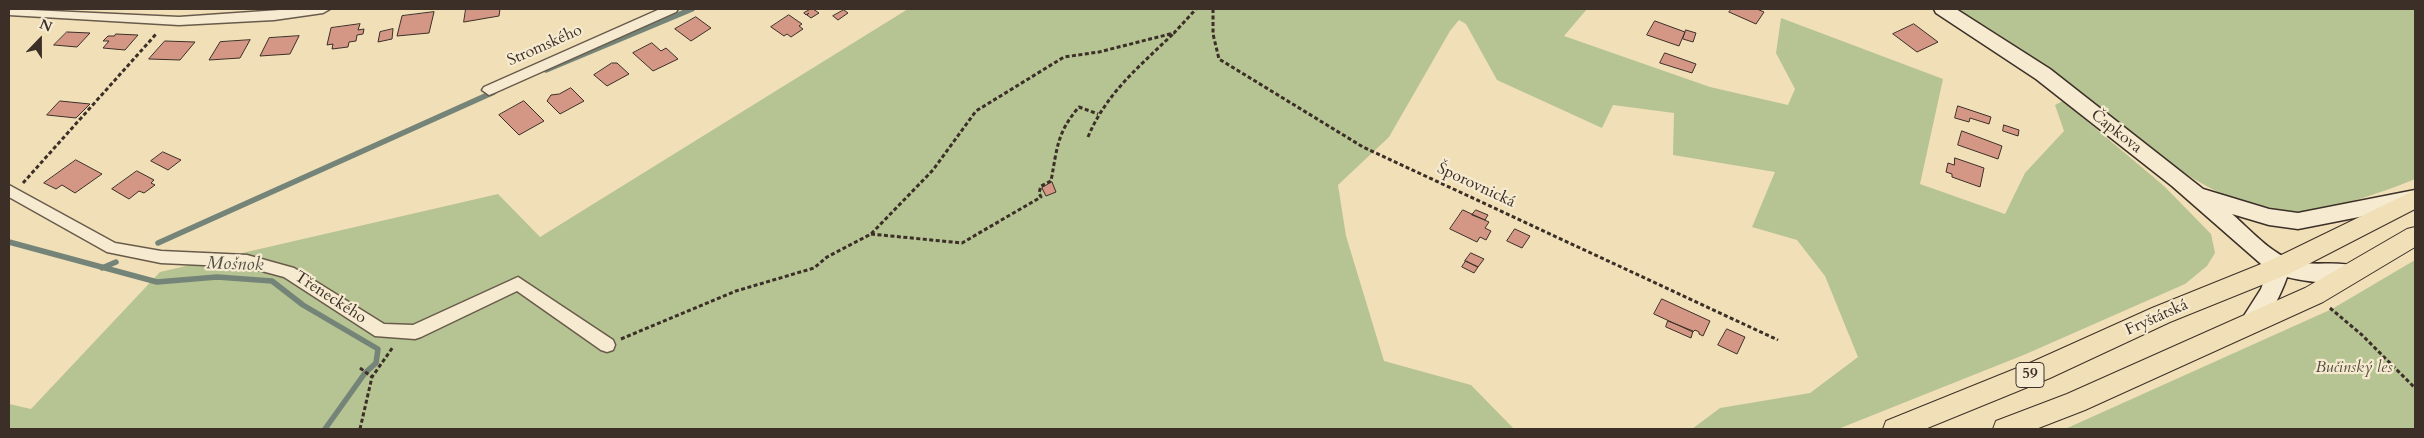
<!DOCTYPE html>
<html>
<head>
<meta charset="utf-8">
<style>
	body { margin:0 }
	#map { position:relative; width:2424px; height:438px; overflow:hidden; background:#f1e0b7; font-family:Cardo,serif }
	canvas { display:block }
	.frame { position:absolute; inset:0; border:10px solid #3c2f28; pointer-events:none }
	.north { position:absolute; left:15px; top:15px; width:50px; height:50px; -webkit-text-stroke:4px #f6ebd0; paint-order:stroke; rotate:22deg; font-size:14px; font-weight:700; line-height:20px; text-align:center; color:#3c2f28 }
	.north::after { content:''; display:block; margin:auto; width:18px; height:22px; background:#3c2f28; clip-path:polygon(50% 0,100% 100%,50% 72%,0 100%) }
</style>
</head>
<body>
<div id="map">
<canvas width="2424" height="438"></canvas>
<div class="frame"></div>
<div class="north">N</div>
</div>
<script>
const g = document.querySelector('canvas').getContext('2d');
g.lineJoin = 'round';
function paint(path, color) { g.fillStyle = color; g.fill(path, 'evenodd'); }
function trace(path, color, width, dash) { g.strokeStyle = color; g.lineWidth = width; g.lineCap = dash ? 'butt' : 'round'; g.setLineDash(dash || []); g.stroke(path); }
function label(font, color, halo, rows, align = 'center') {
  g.font = font + ' Cardo,serif'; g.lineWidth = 4.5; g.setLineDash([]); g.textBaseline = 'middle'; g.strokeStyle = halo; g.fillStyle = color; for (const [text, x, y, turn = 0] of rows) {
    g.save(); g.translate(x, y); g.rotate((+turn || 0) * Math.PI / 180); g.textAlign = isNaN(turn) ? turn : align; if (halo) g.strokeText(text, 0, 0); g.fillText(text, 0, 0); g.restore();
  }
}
paint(new Path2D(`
	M908 9H1587L1564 36 1710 87 1788 105 1795 89 1776 53 1781 18 1943 79 1920 184 2005 214 2025 173 2064 131 2055 105 2063 101 2164 186 2211 234 2215 253 2207 266 2185 284 2026 354 1838 429H1692L1720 408 1810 393 1858 357 1825 276 1797 240 1752 227 1775 172 1673 155 1674 113 1613 105 1602 128 1497 80 1466 24 1459 20 1450 31 1389 137 1338 185 1346 236 1384 361 1471 385 1514 429H9V404L31 409 160 272 498 194 540 237Z
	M1956 9H2415V179C2392 189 2368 196 2344 204 2335 207 2324 212 2315 212 2216 219 2148 143 2076 89 2037 60 1998 32 1956 9Z
	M2415 260V429H2065L2332 309Z`), '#b6c392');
trace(new Path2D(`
	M546 70 692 9
	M9 242 157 282 217 277 272 281 303 305 378 349 376 363 365 373 325 429
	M158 243 494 92
	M102 268 116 262`), '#758478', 5.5);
const building = new Path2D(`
	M466 9H500L499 16 464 22Z
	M811 9H813L819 13 811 18 807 15 809 13 806 15 804 13Z
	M1732 9H1757L1764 12 1756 24 1729 12Z
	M844 10 848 13 838 20 833 16Z
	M434 12 429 33 397 36 402 16Z
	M789 15 802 24 799 26 803 29 791 37 787 34 784 36 771 27Z
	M696 17 711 28 691 41 675 29Z
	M1655 21 1685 32 1679 46 1647 35Z
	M360 24 358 30 364 29 363 34 357 35 356 41 349 42 348 47 332 49 333 44 327 45 331 28Z
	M1914 24 1938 42 1917 52 1893 34Z
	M393 29 392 39 378 42 380 32Z
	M1686 30 1696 33 1693 42 1683 39Z
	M67 32 90 33 77 47 54 45Z
	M116 34 138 35 125 50 103 48 109 41H103L108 36H114Z
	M299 36 290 54 260 56 269 38Z
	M250 40 240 58 209 60 220 42Z
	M165 41 195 42 180 60 149 59Z
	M652 43 661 51 666 48 678 59 653 71 633 53Z
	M1665 53 1696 64 1692 73 1660 63Z
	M612 63H617L629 74 607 86 594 75Z
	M571 88 584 101 560 114 547 101 551 95 559 94Z
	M60 101 90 104 76 118 47 115Z
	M524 101 544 121 519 135 499 115Z
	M1958 106 1991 117 1989 124 1970 118 1969 122 1955 118Z
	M2004 125 2019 130 2018 136 2003 131Z
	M1962 131 2002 146 1998 159 1958 145Z
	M163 152 181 160 168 170 151 161Z
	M1955 158 1984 168 1980 187 1952 177V174L1946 172 1948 163 1954 165Z
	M76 160 102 174 75 193 62 185 56 189 44 183Z
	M137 171 154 180 151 183 155 185 144 193 139 191 129 199 112 189Z
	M1052 182 1056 192 1046 196 1042 188Z
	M1463 210 1489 222 1485 228 1491 231 1486 240 1480 237 1477 242 1450 229Z
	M1476 210 1488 215 1485 220 1472 215Z
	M1515 229 1530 236 1522 248 1507 241Z
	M1471 253 1484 259 1478 267 1465 261Z
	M1466 261 1478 267 1474 273 1462 267Z
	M1662 299 1710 321 1703 336 1699 334V332L1695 330 1693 332 1654 314Z
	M1668 321 1693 331 1691 338 1666 327Z
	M1727 329 1745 337 1737 354 1718 345Z`);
paint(building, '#d49785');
trace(building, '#3c2f28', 1);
const street = new Path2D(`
	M9 9 179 17 294 9H330L323 13 274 20 179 25 9 15Z
	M660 9H678L676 12 494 93 489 95 482 90 484 87Z
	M9 185 115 243 161 251 247 255 294 268 384 324 413 325 518 277 613 340 615 345 613 350 607 352 601 350 517 291 421 337 415 339 375 336 284 277 247 267 161 263 107 252 9 197Z`);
const secondary = new Path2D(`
	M1934 9H1956L2050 69 2203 189 2269 209 2298 213 2415 190V206L2298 229 2269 225 2232 214C2252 231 2277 261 2304 263 2322 265 2342 261 2359 267L2362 273 2359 279C2338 286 2308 282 2287 277 2283 289 2268 322 2258 329 2253 332 2248 330 2243 329L2240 322 2261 289 2268 270 2172 186 2036 79 1936 13Z`);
const primary = new Path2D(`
	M2415 190V209L2289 274 2170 322 2050 378 1925 429H1883L1886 421 2032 362 2152 308 2271 260Z
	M2415 227V247L2323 302 2085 410 2036 429H1993L1996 421 2067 394 2305 288 2407 229Z`);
trace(street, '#695b4c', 3);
trace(secondary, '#3c2f28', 3);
trace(primary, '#3c2f28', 2);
trace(new Path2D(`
	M1213 9V34L1219 59 1363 147 1778 340
	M1088 137C1106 93 1141 65 1174 33
	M23 183 157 33
	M871 234 962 243 1041 197 1039 193 1041 186 1051 181C1057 149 1057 132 1079 107L1098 114
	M2330 308 2362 335 2415 388
	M621 339 736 291 814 268 827 257 871 234 933 170 976 111 1064 57 1099 52 1174 33 1196 9
	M360 368 372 377
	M360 429 372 377 393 347`), '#3c2f28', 3, [4, 2.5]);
paint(street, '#f6ebd0');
paint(secondary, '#f6ebd0');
paint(primary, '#f1e0b7');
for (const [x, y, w] of [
	[2030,375,28]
]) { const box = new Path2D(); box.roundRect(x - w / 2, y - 12.5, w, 25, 4); g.fillStyle = '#f6ebd0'; g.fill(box); trace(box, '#3c2f28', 1); }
label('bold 15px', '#3c2f28', null, [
	["59",2030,375]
]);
label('16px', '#3c2f28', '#f6ebd0', [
	["Stromského",545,46,-24],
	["Čapkova",2116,132,38],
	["Šporovnická",1476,186,25],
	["Třeneckého",330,298,33],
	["Fryštátská",2157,318,-24]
]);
label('italic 16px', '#544d3d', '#f6ebd0', [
	["Bučinský les",2354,368]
]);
label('italic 18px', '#545249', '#f6ebd0', [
	["Mošnok",235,265,2]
]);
</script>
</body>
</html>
